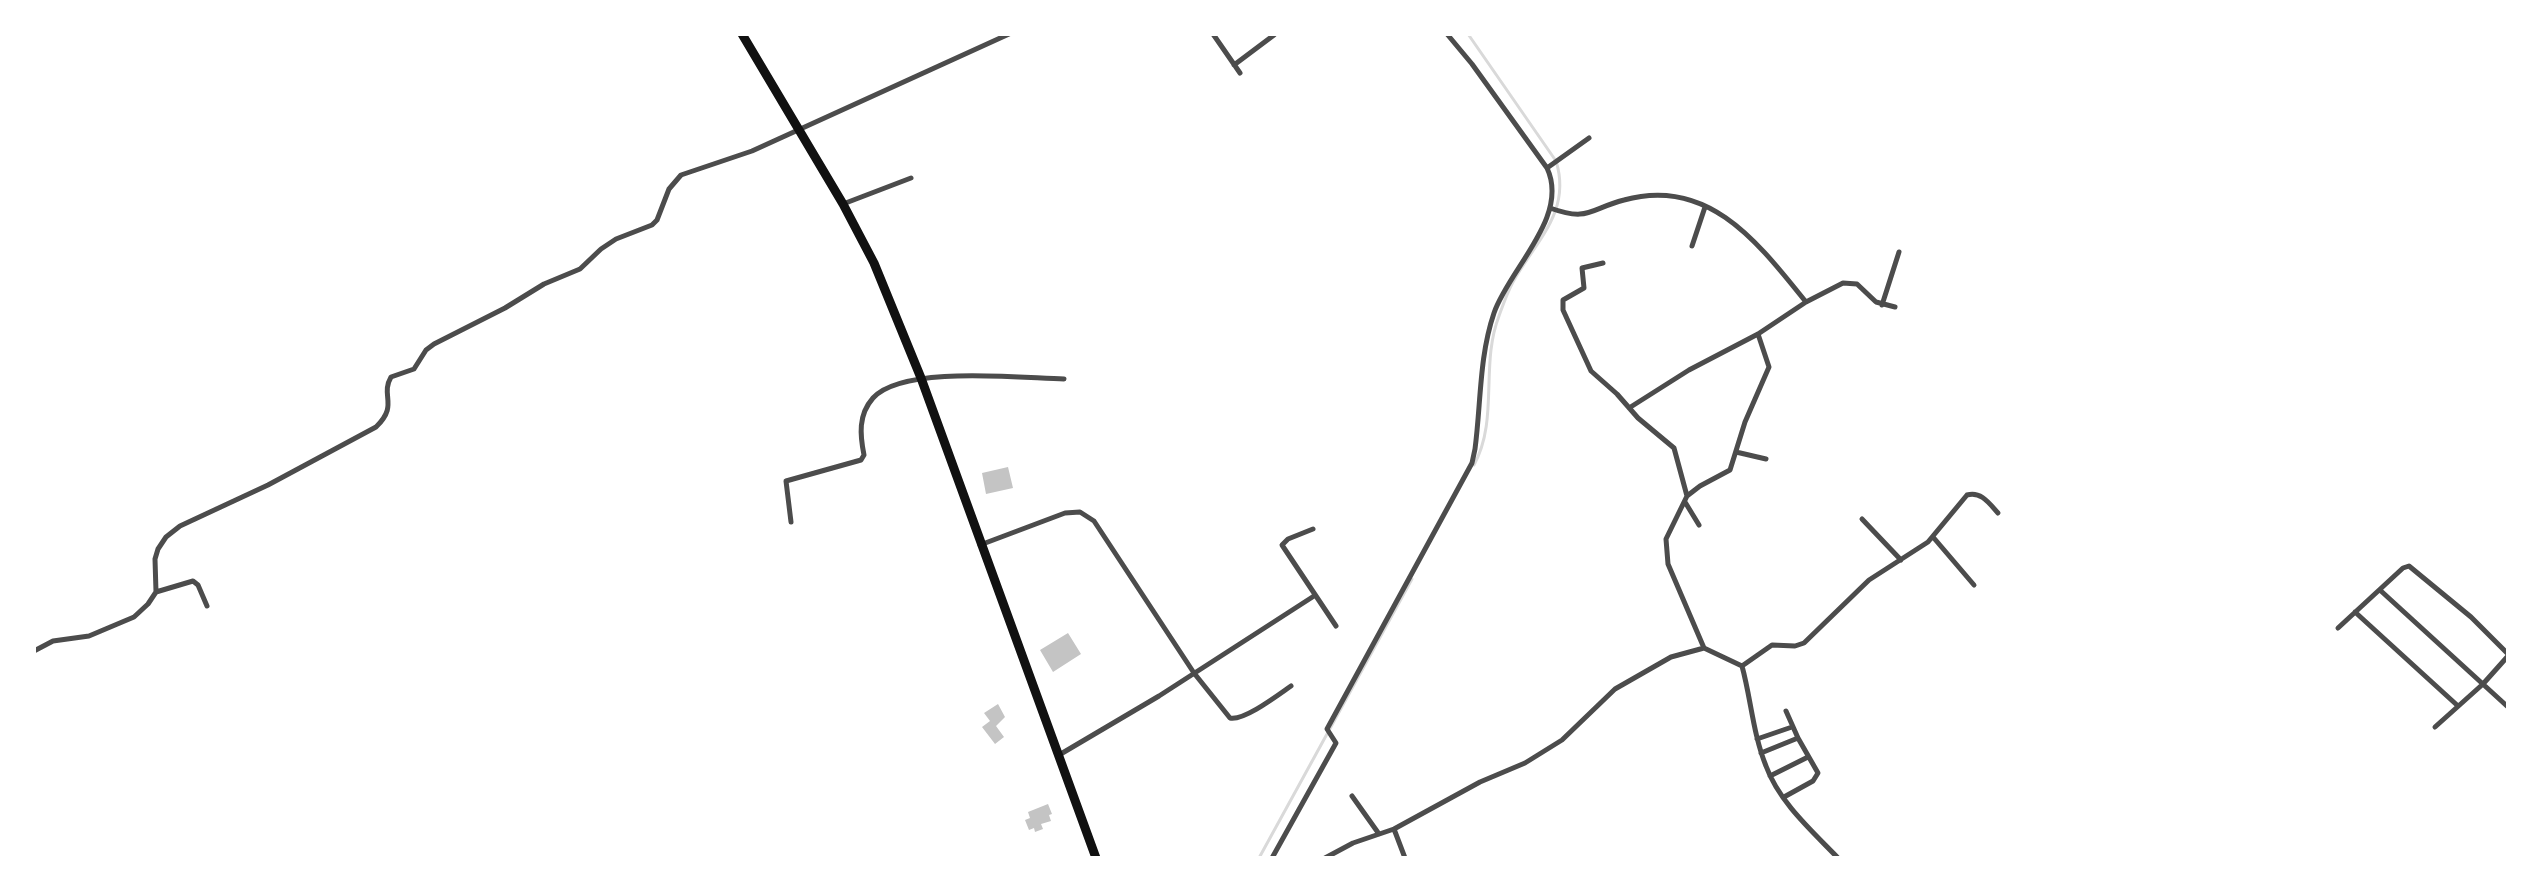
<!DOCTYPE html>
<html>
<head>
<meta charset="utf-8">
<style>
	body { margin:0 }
	#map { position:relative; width:2542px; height:892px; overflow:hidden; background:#fff; font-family:"Alegreya Sans",sans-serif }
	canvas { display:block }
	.frame { position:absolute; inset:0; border:36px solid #fff; pointer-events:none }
</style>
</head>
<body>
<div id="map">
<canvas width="2542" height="892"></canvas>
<div class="frame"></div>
</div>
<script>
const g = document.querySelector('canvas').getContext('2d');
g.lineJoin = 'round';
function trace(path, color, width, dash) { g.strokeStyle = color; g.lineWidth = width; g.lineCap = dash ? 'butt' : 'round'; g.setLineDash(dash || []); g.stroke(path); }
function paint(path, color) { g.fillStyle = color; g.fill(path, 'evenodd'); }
trace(new Path2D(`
	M1468 34 1556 161C1572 212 1535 242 1513 282 1507 293 1503 305 1499 316 1480 365 1499 419 1474 465
	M1259 858 1412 579`), '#d9d9d9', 3);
paint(new Path2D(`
	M1008 467 1013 488 986 494 982 473Z
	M1068 633 1081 654 1053 672 1040 650Z
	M998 704 1005 717 996 726 1004 737 995 744 982 727 990 721 984 713Z
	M1048 804 1052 814 1049 815 1051 821 1041 824 1043 829 1035 832 1034 828 1029 830 1025 820 1030 818 1028 812Z`), '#c4c4c4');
trace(new Path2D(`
	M1213 34 1240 73
	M1234 65 1274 35
	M1547 168 1589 138
	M843 204 911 178
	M1550 208C1589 222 1589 209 1624 200 1709 176 1759 244 1806 302
	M1692 246 1705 207
	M1603 263 1582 268 1584 288 1563 300V310L1591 371 1617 394 1638 418 1674 448 1687 496
	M1882 305 1899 252
	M1629 408 1689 370 1758 334 1806 302 1843 283 1857 284 1876 302 1895 307
	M1736 452 1766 459
	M1685 502 1699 525
	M1862 519 1901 560
	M791 522 786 481 861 460 864 455C860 435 858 415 873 398 903 365 1020 378 1064 379
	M1313 529 1288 539 1282 545 1336 626
	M1933 537 1974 585
	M980 545 1065 513 1080 512 1094 521 1194 673 1230 718C1244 721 1278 695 1291 686
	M2381 591 2508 707
	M156 592 193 581 198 585 207 606
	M2355 612 2458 706
	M2338 628 2403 568 2409 566 2471 617 2508 654
	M1704 648 1668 564 1666 539 1687 496 1700 486 1730 470 1745 422 1769 367 1758 334
	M34 651 53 641 89 636 134 617 148 604 156 592 155 559 158 549 166 537 180 526 268 485 376 427C399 405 380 396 391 377L414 369 426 350 434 344 505 308 544 284 580 269 601 249 616 239 652 225 657 220 669 189 681 175 752 151 1009 34
	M1742 666 1772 645 1795 646 1804 643 1869 580 1928 542 1967 495C1981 491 1989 503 1998 513
	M1786 711 1798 738
	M2435 727 2483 684 2508 656
	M1757 739 1792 727
	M1761 753 1798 738 1818 773 1813 781 1784 797
	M1059 755 1159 696 1314 596
	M1770 776 1808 757
	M1352 796 1379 834
	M1394 829 1405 858
	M1272 858 1336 743 1327 729 1472 463 1475 449C1481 404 1479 357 1494 313 1509 269 1570 217 1547 168L1472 64 1447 34
	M1325 858 1353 843 1394 829 1480 782 1525 763 1562 740 1615 689 1671 657 1704 648 1742 666C1751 699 1753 734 1766 766 1779 802 1812 831 1838 858`), '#4c4c4c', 5);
trace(new Path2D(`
	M742 34 843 204 874 263 921 378 1096 858`), '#111', 9);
</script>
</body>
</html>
